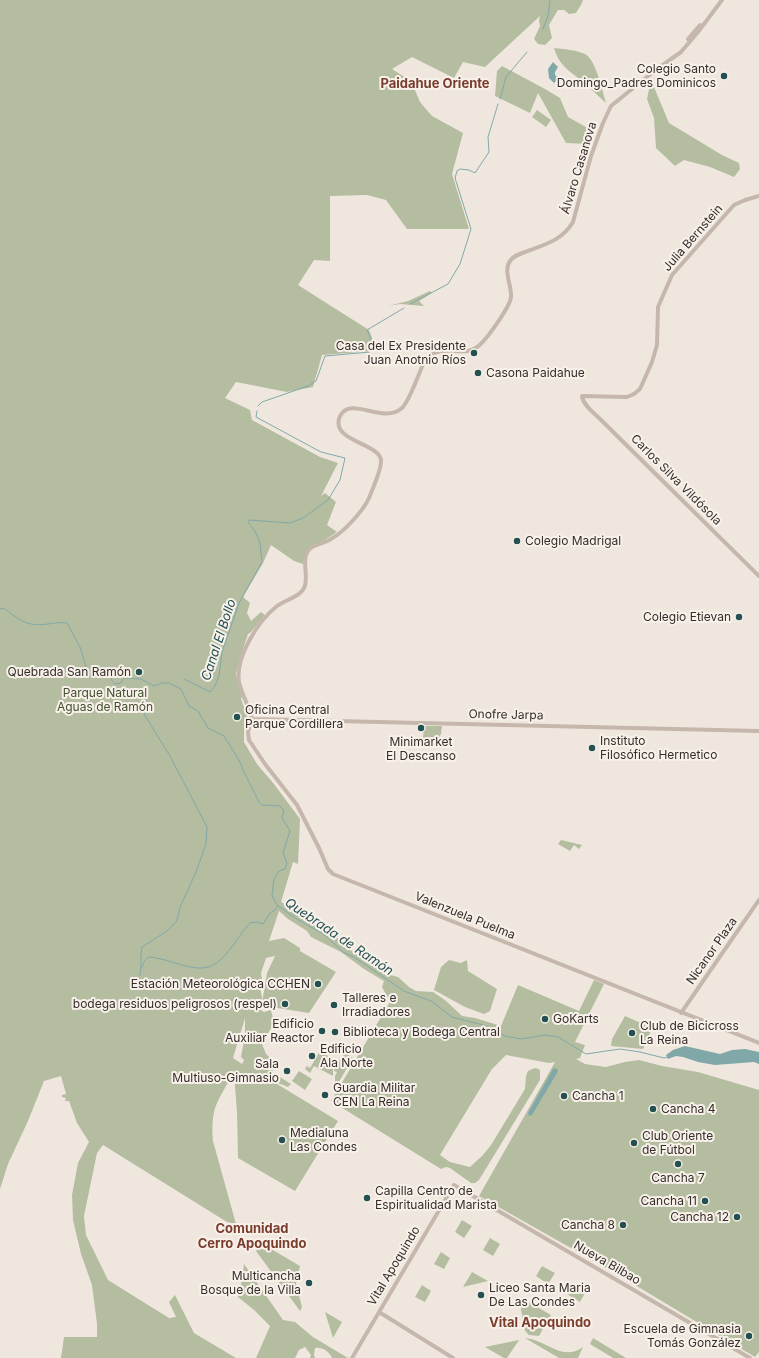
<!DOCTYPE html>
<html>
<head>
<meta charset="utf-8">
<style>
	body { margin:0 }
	canvas { display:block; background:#efe7de }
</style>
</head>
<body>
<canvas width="759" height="1358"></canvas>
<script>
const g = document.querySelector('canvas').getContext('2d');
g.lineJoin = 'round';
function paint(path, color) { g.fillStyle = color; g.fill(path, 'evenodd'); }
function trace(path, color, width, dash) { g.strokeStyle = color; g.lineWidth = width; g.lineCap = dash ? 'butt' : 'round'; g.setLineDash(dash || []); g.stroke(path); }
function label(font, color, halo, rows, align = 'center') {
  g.font = font + ' Inter,sans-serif'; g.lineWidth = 4; g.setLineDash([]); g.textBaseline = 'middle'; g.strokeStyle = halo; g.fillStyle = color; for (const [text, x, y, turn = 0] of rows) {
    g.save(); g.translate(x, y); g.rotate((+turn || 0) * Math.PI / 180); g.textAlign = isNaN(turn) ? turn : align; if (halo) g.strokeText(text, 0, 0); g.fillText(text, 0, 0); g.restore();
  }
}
paint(new Path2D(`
	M0 0H583L581 5 576 13 569 14 564 10H558L549 25 552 38 545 45 538 44 534 39 540 26 539 21 540 16 485 67 463 62 454 78 412 57 392 69 411 81 420 102 432 116 463 133 452 174 469 229H407L386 200 367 195 330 196V261L314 260 298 285 369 330 375 346 372 351 322 355 313 387 287 392 236 382 225 398 250 410 252 420 320 457 338 463 321 496 325 493 336 502 327 525 337 532 306 552 303 564 294 561 271 545 263 563 243 597 250 603 247 613 251 621 261 612 265 615 250 633 248 634 239 661 236 674 242 697 241 699 247 715 248 723 244 730V742L257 764 274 784 300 819 298 864 293 862 281 902 292 908 298 915 326 932 333 934 352 951 377 966 383 973 398 977 409 987 416 991 433 992 445 1000 462 1016 475 1018 501 1026 518 985 579 1011 594 980 604 984 575 1042 585 1045 580 1058 576 1059 585 1064 606 1067 625 1062 639 1060 662 1066 698 1072 759 1090V1352L755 1357 615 1273 479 1196 555 1062 549 1063 506 1055 492 1069 440 1155 450 1162 470 1167 483 1155 491 1145 525 1089 526 1076 528 1071 532 1069 536 1068 540 1070V1080L479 1180 475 1183H471L450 1168 446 1167 441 1169 331 1101 390 1002 382 987 384 981 364 969 341 952 311 937 307 931 288 919 279 911 269 941 284 938 300 948V951L336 972 309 1013 271 1007 262 1003 267 973 275 956 266 958 261 973 262 980 258 983 257 981 255 986 260 987 262 998 259 1009 264 1012 271 1010 274 1023 262 1044 266 1054 276 1063 272 1072 291 1084 288 1087 278 1083 277 1084 338 1121 295 1191 238 1158 237 1112 234 1073C228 1083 216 1101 214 1112 212 1122 212 1132 213 1141L236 1224 227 1222 103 1145 97 1153 84 1216 86 1235 108 1280 169 1318 176 1317 169 1302 175 1295 194 1333 236 1358H61L64 1337H97V1324L92 1285 81 1254 73 1220 72 1195 78 1163 89 1142 77 1123 69 1101H65L66 1098 62 1097V1095L66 1094 61 1076 44 1081 28 1121 8 1164 0 1189ZM245 1018V1035L241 1057 244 1060 242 1064 233 1058Z
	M554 48C564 49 576 50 585 54 596 60 602 90 606 103 598 96 590 88 582 81 568 70 559 65 554 48Z
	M502 66 545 89 560 98 568 117 593 131 590 144 566 143 538 93 530 113 495 96 497 71Z
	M651 80 669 123 722 155 739 163 740 169 734 177 710 167 684 160 675 166 656 148 654 118 647 99Z
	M537 110 551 120 546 127 532 117Z
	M430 291 432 293 419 301 424 306 400 304 388 306 408 301Z
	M424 726H442L441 734 434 746 423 738Z
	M561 840 582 845 579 849 574 845 570 851 558 844Z
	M449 960 461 963 467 960 468 971 497 989 490 1011 484 1014 465 1007 434 990 441 967Z
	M625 1016 652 1028 643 1049 611 1046 612 1039Z
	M320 1051 333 1059V1076L314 1066 310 1073 305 1069 307 1066 310 1068Z
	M345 1053 353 1058 337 1085 335 1084V1076L337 1072 334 1071 336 1064 334 1063 336 1060 339 1062Z
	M299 1071 312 1079 305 1090 292 1081Z
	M462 1220 472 1226 464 1238 455 1232Z
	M490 1238 500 1244 493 1256 483 1250Z
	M261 1243 300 1266 296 1284 302 1307 300 1311 256 1251Z
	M441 1252 450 1258 444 1269 434 1264Z
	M244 1264 283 1320 295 1322 313 1337 348 1358H332C329 1351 322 1347 315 1348L314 1355 315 1358H310L311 1355 305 1347 299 1350 295 1358H256L270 1326 254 1310 238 1297 237 1288 241 1285Z
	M542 1266 555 1273 548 1284 536 1276Z
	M472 1272 488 1281 463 1287Z
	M573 1284 586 1291 580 1302 567 1294Z
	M422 1285 431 1291 425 1302 415 1297Z
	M523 1299 551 1315 539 1336 529 1335 525 1331 520 1304Z
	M325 1312 342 1322 333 1338Z
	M525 1338C542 1339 557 1355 571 1352 575 1352 580 1349 583 1347L578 1358H559Z
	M593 1338 626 1358H613L590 1344Z
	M519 1340 507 1358H504L485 1347Z`), '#b4bda0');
paint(new Path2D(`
	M553 62 558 67 555 72V75L559 78 554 83 549 78 548 69Z
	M685 1046 720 1054 732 1050 745 1049 759 1052V1064L754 1062 715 1065 698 1062 683 1057 676 1056 668 1059 666 1055 673 1050Z
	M555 1068 558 1070 557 1073 532 1115 529 1116 528 1113 553 1069Z`), '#81a8a9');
trace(new Path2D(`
	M543 29 548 16 550 0
	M500 99 506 77 527 52
	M410 304 448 284 460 264 471 229 455 178 457 171 460 169 469 170 475 173 489 152 488 137 498 104
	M258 406 262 402 308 386 316 381 325 356 370 352 374 346 367 330 404 308
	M0 609 4 608C19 620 27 627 48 624 55 623 60 622 67 623L80 647 89 676 110 674 112 681 115 684 121 683 124 678 141 679 154 686 162 683H169L181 689 189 706 198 711 208 728 224 736 239 760 243 770 259 802 262 805 280 806 284 810 282 818 290 831 283 853 287 863 285 869 279 871 274 879 272 896 277 905 295 918 325 935 343 952 354 957 404 991 431 1001 452 1017 483 1025 505 1036 521 1039 545 1035 558 1037 586 1054 620 1049 640 1052 664 1058 667 1057
	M184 679 210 692 215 686 219 676 222 652 239 603 262 562 260 543 256 533 248 522 249 520 290 523 303 518 328 500 340 480 345 458 321 452 256 417 257 411
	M142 967C144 962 145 958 150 957 158 958 165 960 172 962 195 969 210 974 227 953 236 943 241 932 250 923L257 922 263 924 270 913 275 910 277 907
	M140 975C142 965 140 956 142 947L167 931 176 922 178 917 180 907 196 872 206 844 207 827 170 756 144 714 146 700`), '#81a8a9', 1);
trace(new Path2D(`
	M688 39 700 25
	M759 196 745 200 734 205 672 275 658 307 657 345 652 362 640 389 634 394 627 397 582 396C583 405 593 412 599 418L759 576
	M252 719C249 706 242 695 239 682 235 657 258 621 277 606 285 600 300 597 304 588 310 577 299 557 311 548 316 544 325 543 331 539 344 532 363 511 369 498 372 490 382 469 381 460 379 443 329 441 340 416 351 395 383 425 402 408 410 400 419 373 424 362 440 340 461 359 477 347 485 342 510 307 511 297 512 286 503 271 510 261 513 256 519 254 525 252 543 245 562 241 573 222L591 156 603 123 611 106 653 72 681 52 698 32 722 0
	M252 719 248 732 249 740 265 764 297 805 319 848 328 869 333 874 759 1043
	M252 719 759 731
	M681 1013 759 900
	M379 1312 453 1358
	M352 1358 454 1185 750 1358`), '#c6b7ac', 4);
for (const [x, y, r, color] of [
	[724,76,4,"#245051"],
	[474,353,4,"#245051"],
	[478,373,4,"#245051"],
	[517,541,4,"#245051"],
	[739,617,4,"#245051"],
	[139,672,4,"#245051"],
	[237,717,4,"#245051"],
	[421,728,4,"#245051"],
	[592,748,4,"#245051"],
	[318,984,4,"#245051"],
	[285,1004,4,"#245051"],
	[334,1005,4,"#245051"],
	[545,1019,4,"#245051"],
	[322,1031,4,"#245051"],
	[335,1032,4,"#245051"],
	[632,1033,4,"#245051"],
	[312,1056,4,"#245051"],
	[287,1071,4,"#245051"],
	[325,1095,4,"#245051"],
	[564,1096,4,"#245051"],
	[653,1109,4,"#245051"],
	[282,1140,4,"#245051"],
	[634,1143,4,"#245051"],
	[678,1164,4,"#245051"],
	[367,1198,4,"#245051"],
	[705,1201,4,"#245051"],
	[737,1217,4,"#245051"],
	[623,1225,4,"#245051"],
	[309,1283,4,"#245051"],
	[481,1295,4,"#245051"],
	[749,1336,4,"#245051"]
]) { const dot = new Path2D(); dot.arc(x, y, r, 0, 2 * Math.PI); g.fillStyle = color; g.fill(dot); trace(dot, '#f8f1ea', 1.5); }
label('12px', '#352d2a', '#f8f1ea', [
	["Colegio Santo",716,69,"right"],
	["Domingo_Padres Dominicos",716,83,"right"],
	["Casa del Ex Presidente",466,346,"right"],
	["Juan Anotnio Ríos",466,360,"right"],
	["Casona Paidahue",486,373],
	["Colegio Madrigal",525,541],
	["Colegio Etievan",731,617,"right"],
	["Quebrada San Ramón",131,672,"right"],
	["Oficina Central",245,710],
	["Parque Cordillera",245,724],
	["Instituto",600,741],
	["Filosófico Hermetico",600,755],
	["Minimarket",421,742,"center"],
	["El Descanso",421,756,"center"],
	["Estación Meteorológica CCHEN",310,984,"right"],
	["Talleres e",342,998],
	["Irradiadores",342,1012],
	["bodega residuos peligrosos (respel)",277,1004,"right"],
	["GoKarts",553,1019],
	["Edificio",314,1024,"right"],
	["Auxiliar Reactor",314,1038,"right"],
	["Club de Bicicross",640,1026],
	["La Reina",640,1040],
	["Biblioteca y Bodega Central",343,1032],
	["Edificio",320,1049],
	["Ala Norte",320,1063],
	["Sala",279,1064,"right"],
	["Multiuso-Gimnasio",279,1078,"right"],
	["Guardia Militar",333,1088],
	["CEN La Reina",333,1102],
	["Cancha 1",572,1096],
	["Cancha 4",661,1109],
	["Medialuna",290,1133],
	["Las Condes",290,1147],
	["Club Oriente",642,1136],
	["de Fútbol",642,1150],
	["Cancha 7",678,1178,"center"],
	["Capilla Centro de",375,1191],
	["Espiritualidad Marista",375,1205],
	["Cancha 11",697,1201,"right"],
	["Cancha 12",729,1217,"right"],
	["Cancha 8",615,1225,"right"],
	["Multicancha",301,1276,"right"],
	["Bosque de la Villa",301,1290,"right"],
	["Liceo Santa Maria",489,1288],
	["De Las Condes",489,1302],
	["Escuela de Gimnasia",741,1329,"right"],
	["Tomás González",741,1343,"right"]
], 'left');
label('12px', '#352d2a', '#f8f1ea', [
	["Álvaro Casanova",579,168,-73],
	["Julia Bernstein",693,238,-49],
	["Carlos Silva Vildósola",676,480,45],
	["Onofre Jarpa",506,715,1],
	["Valenzuela Puelma",465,916,22],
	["Nicanor Plaza",712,951,-55],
	["Nueva Bilbao",607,1263,30],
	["Vital Apoquindo",394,1266,-59]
]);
label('12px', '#455031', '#f8f1ea', [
	["Parque Natural",105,693],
	["Aguas de Ramón",105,707]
]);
label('bold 13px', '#7a3d2d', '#f8f1ea', [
	["Paidahue Oriente",435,84],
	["Comunidad",252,1229],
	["Cerro Apoquindo",252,1244],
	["Vital Apoquindo",540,1323]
]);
label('italic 13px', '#245051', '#f8f1ea', [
	["Canal El Bollo",219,640,-72],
	["Quebrada de Ramón",339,937,34]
]);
</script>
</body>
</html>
